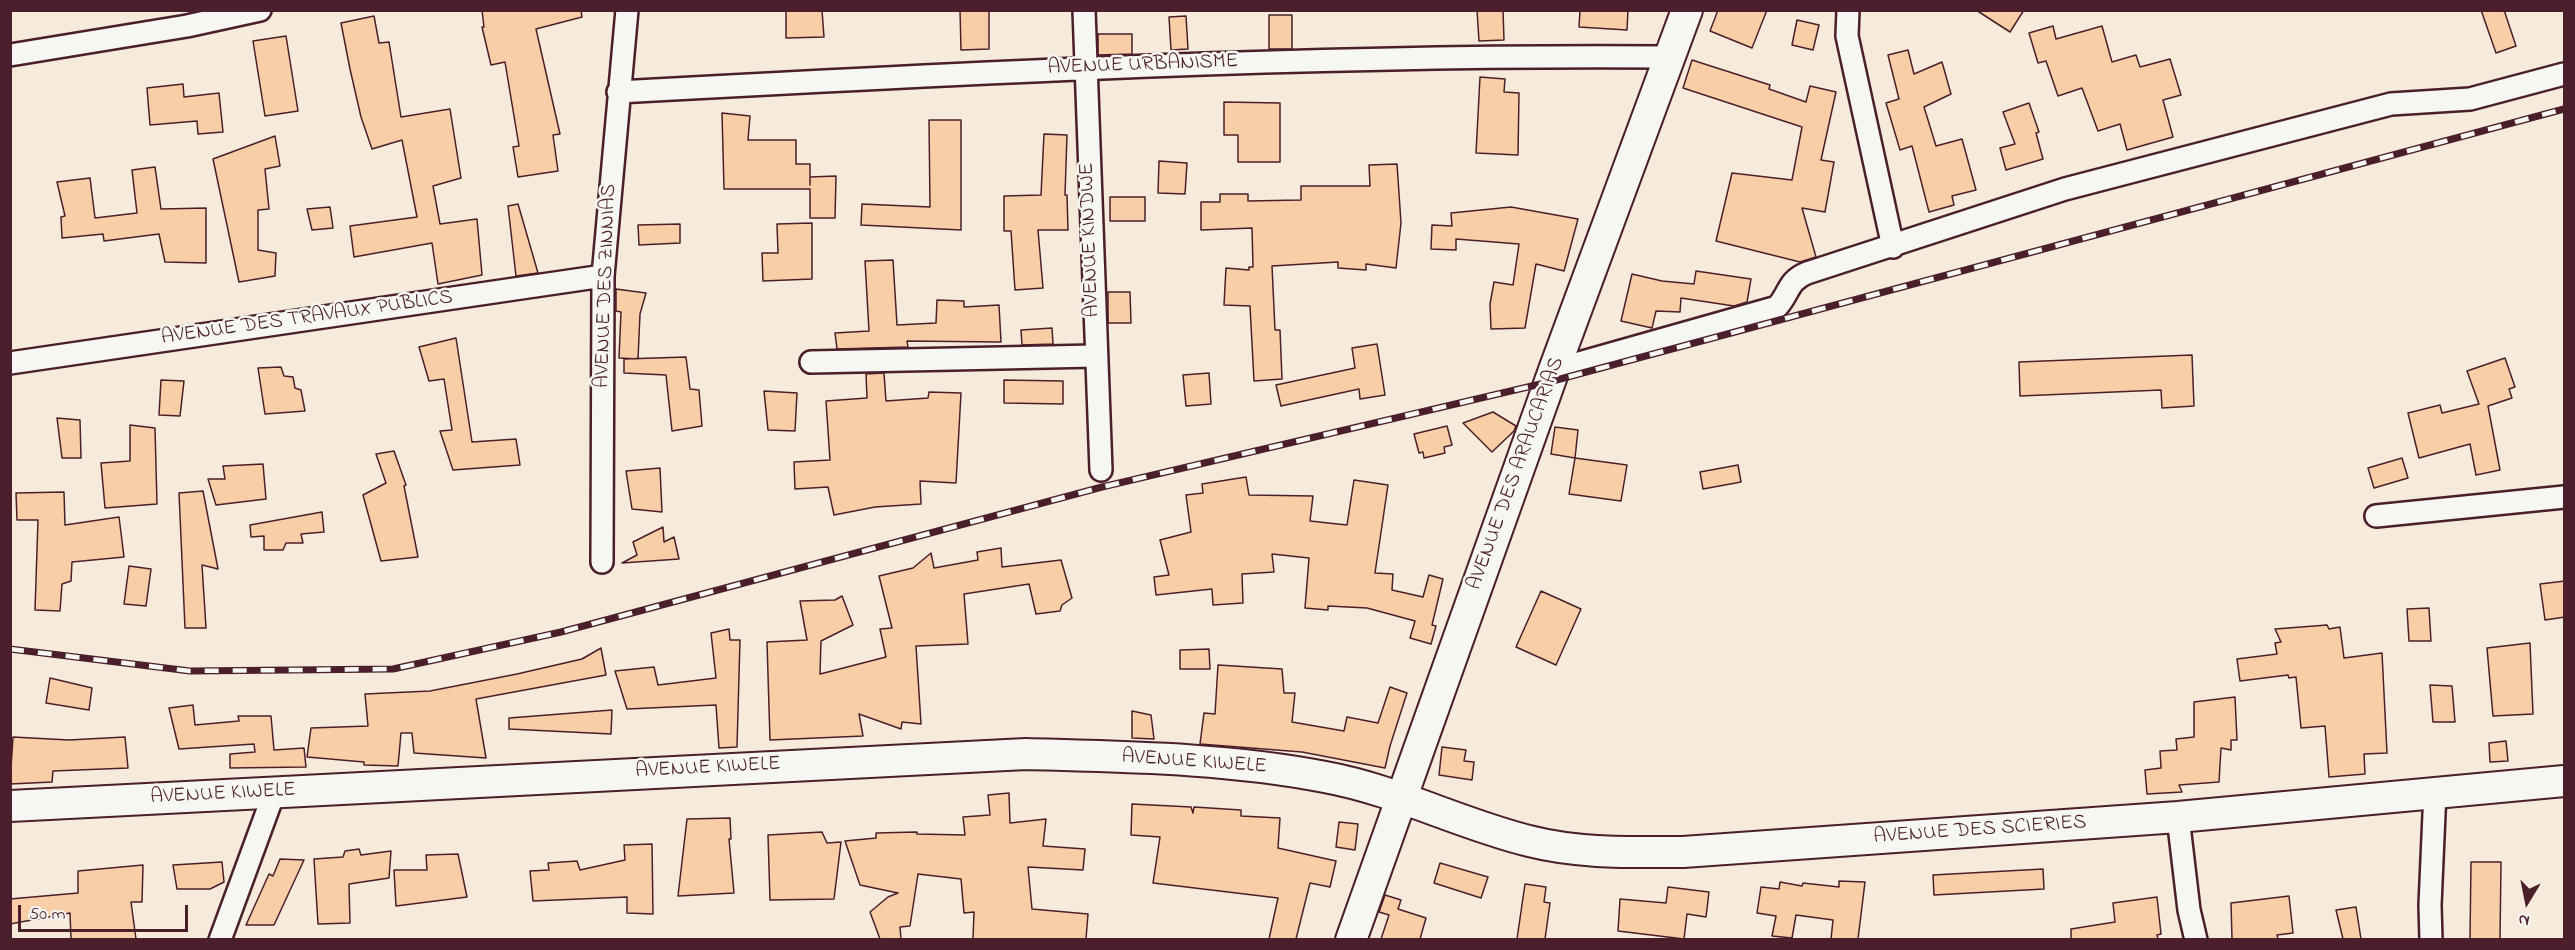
<!DOCTYPE html>
<html>
<head>
<meta charset="utf-8">
<style>
	body { margin:0 }
	#map { position:relative; width:2575px; height:950px; overflow:hidden; background:#f6eadb; font-family:"Indie Flower",sans-serif }
	canvas { display:block }
	.frame { position:absolute; inset:0; border:12px solid #4a1f2b; pointer-events:none }
	.north { position:absolute; left:2497px; top:872px; width:60px; height:60px; -webkit-text-stroke:4px #f6f6f2; paint-order:stroke; rotate:190deg; font-size:16px; font-weight:700; line-height:24px; text-align:center; color:#4a1f2b }
	.north::after { content:''; display:block; margin:auto; width:21px; height:27px; background:#4a1f2b; clip-path:polygon(50% 0,100% 100%,50% 72%,0 100%) }
	.scale { position:absolute; left:18px; top:905px; width:170px; height:27px; box-sizing:border-box; border:3px solid #4a1f2b; border-top:0; padding-left:8px; font-size:18px; line-height:21px; white-space:nowrap; color:#4a1f2b; -webkit-text-stroke:4px #f6f6f2; paint-order:stroke }
</style>
</head>
<body>
<div id="map">
<canvas width="2575" height="950"></canvas>
<div class="frame"></div>
<div class="north">N</div>
<div class="scale">50 m</div>
</div>
<script>
const g = document.querySelector('canvas').getContext('2d');
g.lineJoin = 'round';
function paint(path, color) { g.fillStyle = color; g.fill(path, 'evenodd'); }
function trace(path, color, width, dash) { g.strokeStyle = color; g.lineWidth = width; g.lineCap = dash ? 'butt' : 'round'; g.setLineDash(dash || []); g.stroke(path); }
function label(font, color, halo, rows, align = 'center') {
  g.font = font + ' "Indie Flower",sans-serif'; g.lineWidth = 5; g.setLineDash([]); g.textBaseline = 'middle'; g.strokeStyle = halo; g.fillStyle = color; for (const [text, x, y, turn = 0] of rows) {
    g.save(); g.translate(x, y); g.rotate((+turn || 0) * Math.PI / 180); g.textAlign = isNaN(turn) ? turn : align; if (halo) g.strokeText(text, 0, 0); g.fillText(text, 0, 0); g.restore();
  }
}
const building = new Path2D(`
	M482 10H581L582 17 536 29 560 134 553 135 558 171 518 177 513 147 519 146 505 62 491 65 482 27H484Z
	M786 10H822L824 37 786 38Z
	M960 10H989V49L961 50Z
	M1477 10H1503L1504 40 1479 41Z
	M1580 10H1628L1627 30 1579 27Z
	M1718 10H1767L1752 48 1710 31Z
	M1976 10H2024L2010 32Z
	M2481 10H2504L2516 46 2496 53Z
	M1269 15H1292V49H1269Z
	M374 16 379 43 389 42 401 117 450 109 461 178 433 186 440 224 477 219 482 275 438 284 432 243 354 257 350 226 417 217 402 140 372 149 361 117 350 69 341 23Z
	M1186 16 1188 49 1171 50 1169 17Z
	M1797 20 1819 25 1813 50 1792 45Z
	M2053 26 2056 39 2102 26 2112 62 2136 55 2140 67 2170 59 2181 95 2163 100 2173 137 2127 150 2120 124 2098 131 2082 88 2058 96 2046 61 2038 63 2029 33Z
	M1098 34H1132V54L1098 55Z
	M286 36 298 111 265 116 253 41Z
	M1908 50 1914 74 1942 62 1951 94 1924 107 1936 146 1962 139 1976 190 1952 196 1954 205 1929 212 1912 146 1900 150 1886 103 1899 99 1888 55Z
	M1692 60 1770 85 1769 89 1806 102 1810 86 1836 92 1821 160 1834 162 1825 212 1802 208 1816 257 1800 262 1716 241 1732 173 1792 180 1802 127 1683 88Z
	M1480 77 1505 79 1504 92 1519 93 1518 155 1476 153Z
	M183 84 184 97 219 93 223 132 198 134 197 121 150 125 147 88Z
	M1224 102 1280 103V162H1238V135H1224Z
	M2029 103 2039 132 2036 133 2043 159 2006 170 2000 148 2015 144 2003 112Z
	M722 113 750 116 748 140H796V164H810V185V177L836 176 835 218H810V189H724Z
	M929 120H961V230L861 225 862 204 930 207Z
	M1044 134 1067 135 1065 195H1067L1068 230H1038L1043 288 1015 290 1011 231H1004V196L1041 195Z
	M275 136 280 166 265 169 269 209 258 210V250L276 253 275 276 239 282 213 159Z
	M1159 161 1187 163 1185 194 1158 193Z
	M1397 164 1401 223 1396 268 1366 264V270L1338 268V262L1272 266 1275 330H1280L1282 379 1254 381 1250 306 1224 305 1226 268 1249 270V267H1253L1252 228 1201 230V202H1220V194H1248V201L1301 200V186H1370L1369 165Z
	M155 167 161 209 206 208V263L165 262 159 234 104 241 103 234 62 238 61 217 65 216 57 182 90 178 95 218 137 213 132 170Z
	M1110 197H1145V221H1110Z
	M518 204 538 273 516 276 508 206Z
	M330 207 333 228 312 230 307 209Z
	M1511 207 1578 219 1564 271 1536 264 1525 328 1491 329 1490 304 1494 282 1513 285 1519 244 1456 239V250L1431 249 1432 225 1452 226 1451 213Z
	M812 223V279L763 281 762 253H778L777 224Z
	M680 224V243L639 245 638 225Z
	M893 260 897 325 936 323 937 300 964 301V307L999 305 1001 342 907 341 908 347 837 349 835 333 869 331 865 261Z
	M1696 271 1751 279 1747 302 1734 306 1681 298 1680 312 1656 311 1652 328 1621 321 1632 274 1662 281 1694 284Z
	M616 289 646 293 640 314 638 359 619 358 621 312 616 311Z
	M1108 292H1130L1131 323H1108Z
	M1052 328 1053 344 1022 345 1021 330Z
	M456 338 472 442 516 439 520 465 453 470 440 431 452 430 444 379 429 381 419 347Z
	M1377 344 1385 395 1360 399 1359 389 1281 406 1276 385 1355 368 1352 348Z
	M2192 355 2194 406 2162 408 2161 390 2020 396 2019 362Z
	M686 357 690 389 699 390 702 426 672 431 666 375 624 373V359Z
	M2505 358 2515 387 2509 389 2512 398 2488 406 2500 470 2476 475 2470 444 2419 458 2408 413 2440 405 2442 413 2479 404 2467 371Z
	M281 367 284 376 293 377 295 388 301 390 305 411 265 414 258 368Z
	M884 373 886 401 928 398 929 392 961 393 956 483 920 481 921 504 875 507 834 515 828 487 795 489 794 462 830 460 826 401 867 398 866 374Z
	M1209 373 1211 404 1186 406 1183 375Z
	M161 380 184 381 180 416 159 415Z
	M1004 380 1063 381V404L1004 403Z
	M764 391 797 393 795 431 768 430Z
	M1493 412 1516 426 1514 431 1492 452 1463 423Z
	M57 418 80 420 81 458H62Z
	M130 425 155 428 157 504 105 508 101 463 130 461Z
	M1447 426 1452 445 1444 447 1445 453 1424 458 1423 452 1419 453 1414 434Z
	M1555 427 1578 430 1575 458 1551 454Z
	M394 451 406 485 404 486 418 557 381 561 363 495 386 483 376 454Z
	M1575 458 1627 465 1621 501 1569 494Z
	M2402 458 2408 478 2374 488 2368 468Z
	M263 464 266 499 216 505 208 479H225L223 466Z
	M1738 465 1741 482 1703 489 1700 472Z
	M660 468 662 512 632 509 626 471Z
	M1246 477 1249 495 1313 496 1310 521 1347 525 1354 480 1388 485 1375 573 1393 574 1392 590 1423 597 1429 575 1443 579 1432 625 1436 626 1431 644 1410 638 1415 621 1367 608 1328 606V610L1305 608 1309 558 1272 554 1274 572 1242 574 1243 603 1213 605 1212 589 1156 595 1154 577 1169 575 1160 540 1191 532 1186 495 1203 493 1202 484Z
	M203 491 218 569 202 565 206 628H185L179 493Z
	M64 492 65 525 119 517 124 557 72 562 71 581 62 584 60 611 35 610 38 520H17L16 493Z
	M322 512 324 532 301 534 303 543H286L283 550H264V536L251 537 250 525Z
	M663 527 664 542 674 537 679 559 622 563 637 555 633 542Z
	M1001 548 1002 567 1061 560 1072 598 1062 605 1060 611 1036 614 1029 584 964 594 968 644 916 646 921 724 902 722 901 729 859 714 863 736 770 740 767 642 807 640 800 601 835 600 842 596 853 625 821 641 820 674 886 657 880 629 892 628 879 576 913 568 931 553 934 568 978 560 977 552Z
	M129 566 151 569 146 606 124 604Z
	M2565 581V617L2545 620 2540 584Z
	M1541 591 1581 609 1556 665 1516 647Z
	M2429 608 2431 641H2409L2407 609Z
	M2327 625 2329 629 2340 627 2344 658 2382 653 2387 753 2364 754 2365 774 2329 777 2325 726 2301 728 2296 677 2289 678 2288 675 2240 681 2237 659 2277 654 2275 643 2281 642 2275 629Z
	M729 629 730 640H740L737 747 719 748 716 705 627 709 615 671 654 667 658 685 716 678 711 633Z
	M2530 643 2533 714 2493 716 2487 648Z
	M601 648 606 675 476 699 486 758 414 753 412 733H401L398 766 364 765V762L307 757 311 728 368 726 365 694 430 691 517 674 582 659Z
	M1209 649 1210 669H1180V650Z
	M1218 665 1282 669 1284 693H1295L1292 722 1344 731 1347 717 1378 723 1390 687 1407 693 1390 746 1385 768 1302 752 1200 744 1204 713 1215 714Z
	M50 678 92 688 89 710 46 703Z
	M2430 685 2452 686 2455 722H2433Z
	M2235 697 2237 740H2231V750L2221 748 2219 782 2179 785 2182 792 2147 794 2145 770 2161 768 2160 751 2177 750 2176 739 2194 737V702Z
	M193 705 195 725 239 721 238 716H271L274 750 304 748 306 767 230 768V754L255 752 254 744 179 749 169 708Z
	M612 710 611 734 509 729V718Z
	M1132 711 1151 715 1154 739 1132 738Z
	M13 737 69 740 125 737 128 768 53 771 52 782 10 784Z
	M2506 741 2508 761 2490 762 2489 743Z
	M1442 747 1466 750 1464 761 1474 762 1472 780 1439 775Z
	M1009 793 1010 823 1046 819 1043 846 1085 849 1083 870 1028 867 1032 909 1088 914 1086 939H973L974 912 964 913 961 879 918 874 910 926 900 927 901 939H880L870 912 888 897 898 893 860 885 845 841 876 838V833L917 832V834L965 835 963 817 990 815 988 795Z
	M1132 804 1191 807 1193 813 1194 807 1241 810V816L1280 818 1278 848 1336 861 1330 887 1310 883 1296 939H1269L1278 898 1153 883 1160 837 1131 835Z
	M730 818 731 839H729L734 893 678 896 687 819Z
	M1339 822 1358 824 1355 850 1336 847Z
	M822 832 827 843 841 842 834 899 770 900 768 835Z
	M652 844 653 914 627 913V897L533 901 530 871 549 870 548 863 577 861 580 870 625 860 624 845Z
	M359 849 361 855 391 851 389 878 349 884 350 923 318 924 314 859 343 857 345 851Z
	M458 854 467 897 396 906 394 870H427L426 855Z
	M280 859 304 860 274 925H246L269 874 273 876Z
	M222 862 224 882 210 889H177L173 865Z
	M2471 862H2501L2500 939H2470Z
	M1440 863 1488 877 1481 898 1434 883Z
	M143 865 142 902H131L136 939H71L70 913 10 924V899L78 893V871Z
	M2043 869 2044 889 1934 895 1933 875Z
	M1839 881 1865 882 1858 939H1831L1833 920 1796 915 1792 938 1772 936 1776 916 1757 913 1761 887 1779 889 1780 882 1802 886 1803 883 1839 887Z
	M1525 884 1546 887 1544 902 1550 903 1545 939H1517Z
	M1668 887 1709 892 1706 917 1687 914 1684 939 1618 931 1620 899 1666 903Z
	M1385 895 1401 900 1398 909 1426 918 1420 939H1381L1389 915 1379 912Z
	M2289 896 2293 933 2277 935 2278 939H2232L2231 903Z
	M2157 897 2161 934 2157 935 2158 939H2071V929L2115 922 2113 903Z
	M2356 907 2361 939H2343L2336 910Z`);
paint(building, '#f7cea6');
trace(building, '#4a1f2b', 1.5);
const street = new Path2D(`
	M1084 10 1101 470
	M1848 10 1847 36 1893 247
	M10 55 187 26 260 10
	M618 92C968 73 1318 54 1669 57
	M811 362 1095 356
	M10 363 603 276
	M1554 370 1777 307C1790 293 1787 281 1807 273L2065 189 2391 104 2470 99 2564 74
	M2376 516 2564 497
	M602 562 603 276 627 10
	M2178 817 2189 910 2196 940
	M220 940 274 793
	M2431 940 2430 905 2435 791`);
const secondary = new Path2D(`
	M10 806 1026 754C1126 757 1227 758 1325 777 1396 790 1460 824 1529 841 1580 854 1632 852 1683 852L2178 817 2564 781
	M1351 940 1554 370 1687 10`);
trace(street, '#4a1f2b', 26);
trace(secondary, '#4a1f2b', 34);
trace(street, '#f6f6f2', 21);
trace(secondary, '#f6f6f2', 30);
const rail = new Path2D(`
	M10 649 190 671 393 669 561 632 1102 487 1549 382 2564 109`);
trace(rail, '#4a1f2b', 7);
trace(rail, '#f6f6f2', 4.5, [14]);
label('21px', '#4a1f2b', '#f6f6f2', [
	["AVENUE URBANISME",1143,66,-2],
	["AVENUE KINDWE",1091,240,-92],
	["AVENUE DES ZINNIAS",607,286,-88],
	["AVENUE DES TRAVAUX PUBLICS",307,319,-8],
	["AVENUE DES ARAUCARIAS",1517,474,-70],
	["AVENUE KIWELE",1194,763,4],
	["AVENUE KIWELE",708,769,-3],
	["AVENUE KIWELE",223,795,-3],
	["AVENUE DES SCIERIES",1980,831,-4]
]);
</script>
</body>
</html>
